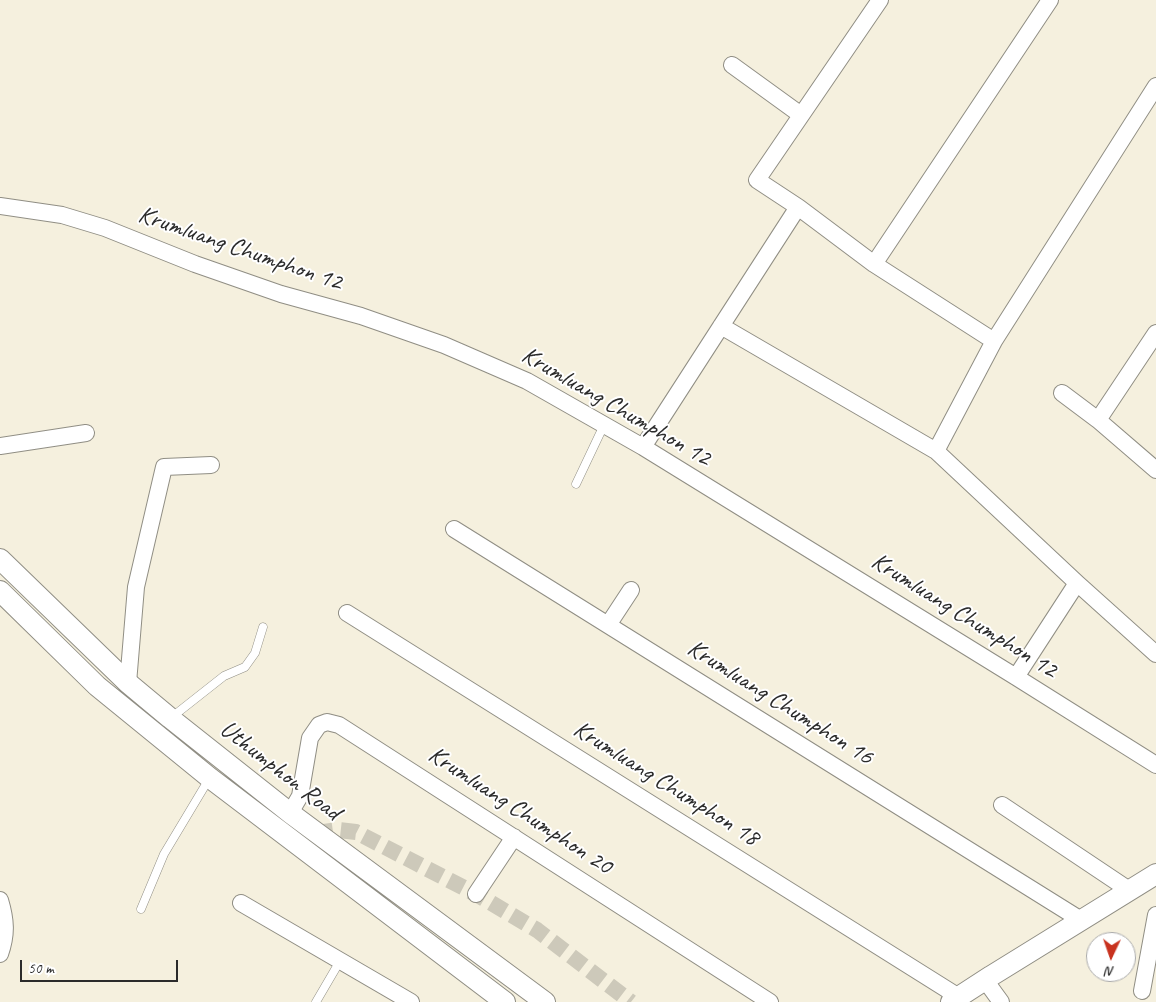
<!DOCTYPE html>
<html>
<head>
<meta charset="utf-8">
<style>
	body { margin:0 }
	#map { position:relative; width:1156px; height:1002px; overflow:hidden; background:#f5f0de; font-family:Caveat,sans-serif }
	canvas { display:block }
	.north { position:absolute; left:1086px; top:932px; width:50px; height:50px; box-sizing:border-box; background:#fff; border:1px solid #aaa; border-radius:50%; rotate:183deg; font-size:14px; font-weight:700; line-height:20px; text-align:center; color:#2b2b2b }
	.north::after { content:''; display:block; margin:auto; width:18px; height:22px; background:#c8321e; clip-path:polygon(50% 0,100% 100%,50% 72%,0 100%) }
	.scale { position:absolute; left:20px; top:960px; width:158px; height:22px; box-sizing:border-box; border:2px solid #2b2b2b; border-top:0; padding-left:6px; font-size:15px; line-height:18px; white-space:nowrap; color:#2b2b2b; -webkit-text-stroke:4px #fff; paint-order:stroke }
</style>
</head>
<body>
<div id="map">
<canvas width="1156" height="1002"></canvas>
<div class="north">N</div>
<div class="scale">50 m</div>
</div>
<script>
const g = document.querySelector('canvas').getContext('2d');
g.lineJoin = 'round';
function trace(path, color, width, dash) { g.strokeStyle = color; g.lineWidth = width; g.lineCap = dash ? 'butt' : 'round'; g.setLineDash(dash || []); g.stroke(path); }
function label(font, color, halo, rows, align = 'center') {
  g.font = font + ' Caveat,sans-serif'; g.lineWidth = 4; g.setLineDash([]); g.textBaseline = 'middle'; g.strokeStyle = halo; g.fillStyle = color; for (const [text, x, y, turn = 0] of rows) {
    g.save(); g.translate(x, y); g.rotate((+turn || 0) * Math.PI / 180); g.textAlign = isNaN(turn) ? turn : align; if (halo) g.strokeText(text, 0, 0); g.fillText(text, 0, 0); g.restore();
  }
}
trace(new Path2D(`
	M317 833 338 830 356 832 476 894 537 930 631 1002`), '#cdc9ba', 16, [16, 8]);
const service = new Path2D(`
	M576 484 604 425
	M172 717 224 676 245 667 255 653 263 627
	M141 909 164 854 209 779
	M316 1002 340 961`);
const minor = new Path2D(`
	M880 0 757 180 798 207 874 264 994 341
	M732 65 801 115
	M0 206 62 215 105 228 195 264 281 294 361 316 444 345 527 381 643 447 1016 677 1156 765
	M874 264 1050 0
	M721 326 936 451 1077 583 1156 654
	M1062 393 1098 420 1156 470
	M1098 420 1156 333
	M0 446 86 433
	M643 447 798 207
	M936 451 994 341 1156 86
	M454 529 1081 920
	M347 613 959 997
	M608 625 631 590
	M1016 677 1077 583
	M128 683 136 587 164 467 211 465
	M1002 805 1129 890
	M290 813 300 796 310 738 319 725 327 722 339 725 770 1002
	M476 894 514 837
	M0 900C6 920 7 934 0 954
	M241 903 411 1002
	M985 980 1001 1002
	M1142 991 1156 915`);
const tertiary = new Path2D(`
	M0 559 128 683 170 718 290 813 545 1002
	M0 591 97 686 210 778 505 1002
	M951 1002 991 976 1156 874`);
trace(service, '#908e84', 9);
trace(minor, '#908e84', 18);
trace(tertiary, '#908e84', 22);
trace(service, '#fff', 8);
trace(minor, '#fff', 16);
trace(tertiary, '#fff', 20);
label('25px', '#2b2b2b', '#fff', [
	["Krumluang Chumphon 12",240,249,19],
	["Krumluang Chumphon 12",616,407,30],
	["Krumluang Chumphon 12",964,616,32],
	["Krumluang Chumphon 16",780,703,32],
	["Uthumphon Road",280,771,38],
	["Krumluang Chumphon 18",666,784,32],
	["Krumluang Chumphon 20",520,811,33]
]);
</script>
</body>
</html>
